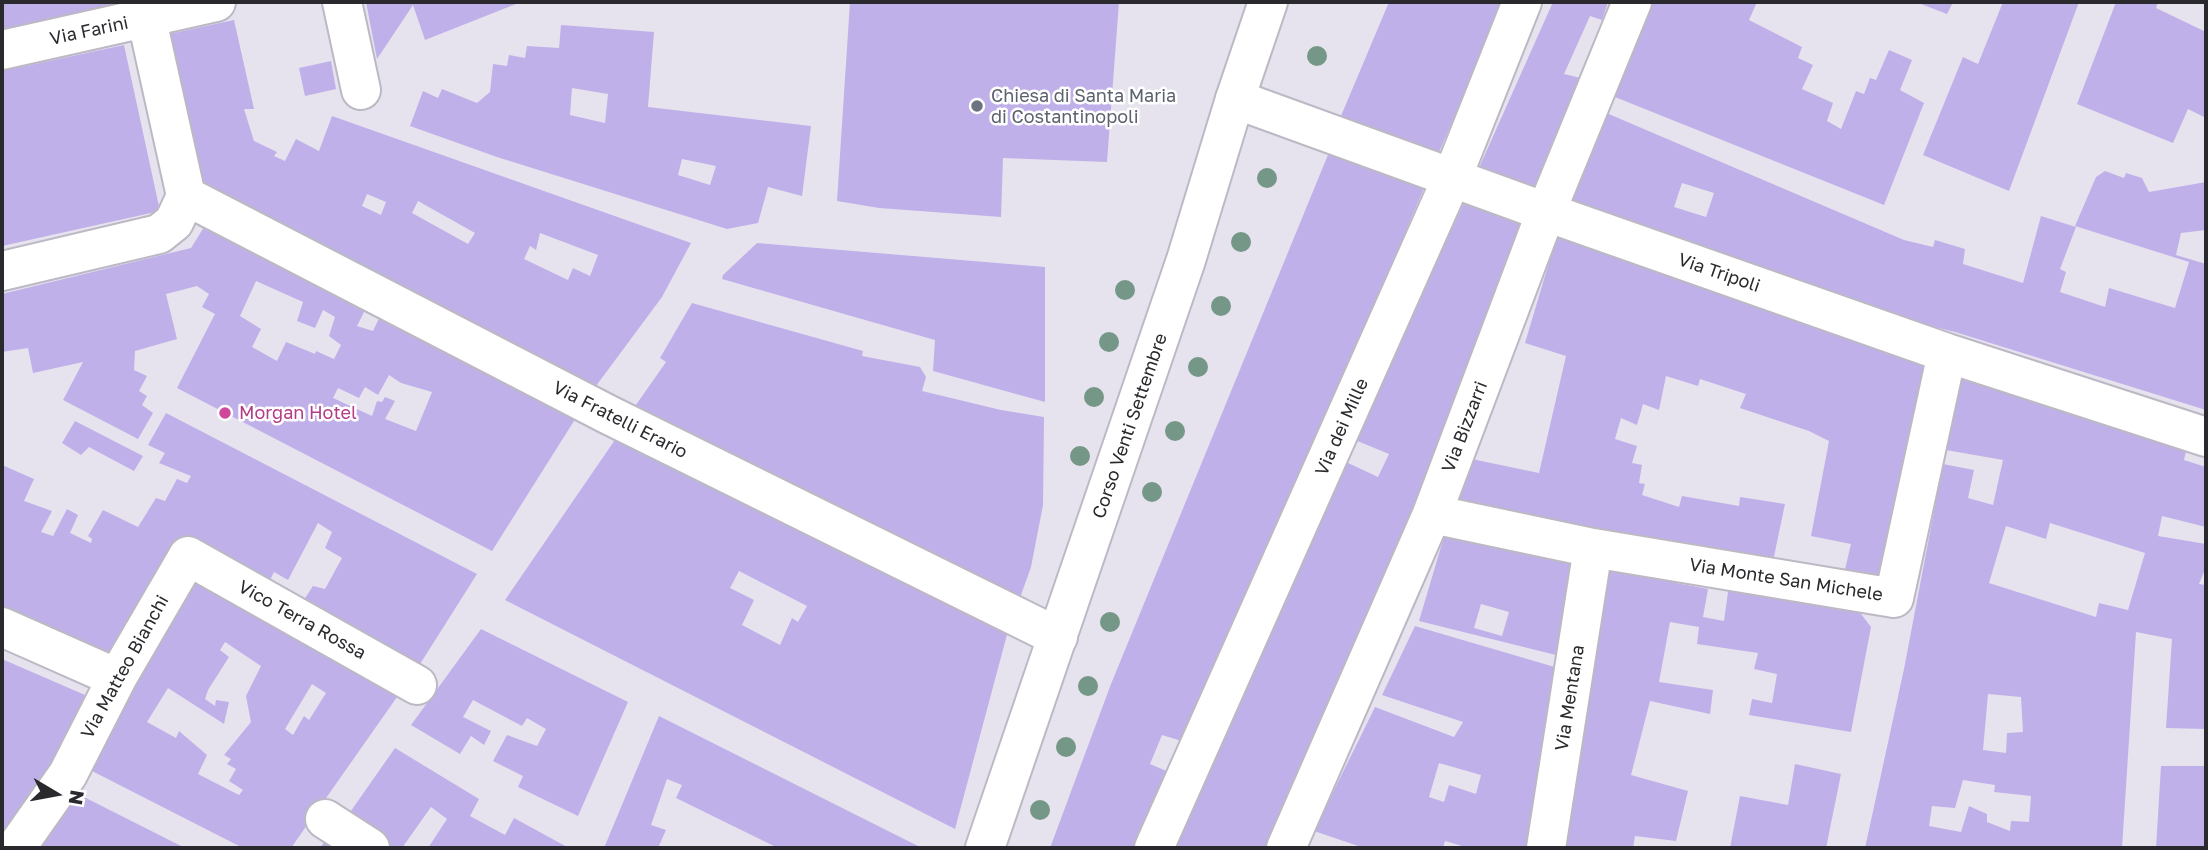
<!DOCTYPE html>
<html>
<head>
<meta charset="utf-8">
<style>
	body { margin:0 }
	#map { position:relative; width:2208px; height:850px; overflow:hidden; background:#e6e3ee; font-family:"Golos Text",sans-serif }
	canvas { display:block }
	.frame { position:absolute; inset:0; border:4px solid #2a292d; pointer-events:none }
	.north { position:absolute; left:21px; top:759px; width:70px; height:70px; -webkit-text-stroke:5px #fff; paint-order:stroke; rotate:100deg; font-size:19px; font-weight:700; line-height:28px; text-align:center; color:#2a292d }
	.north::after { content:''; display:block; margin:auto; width:24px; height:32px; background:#2a292d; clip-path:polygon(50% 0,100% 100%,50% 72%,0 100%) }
</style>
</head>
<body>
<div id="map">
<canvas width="2208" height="850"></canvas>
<div class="frame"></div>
<div class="north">N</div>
</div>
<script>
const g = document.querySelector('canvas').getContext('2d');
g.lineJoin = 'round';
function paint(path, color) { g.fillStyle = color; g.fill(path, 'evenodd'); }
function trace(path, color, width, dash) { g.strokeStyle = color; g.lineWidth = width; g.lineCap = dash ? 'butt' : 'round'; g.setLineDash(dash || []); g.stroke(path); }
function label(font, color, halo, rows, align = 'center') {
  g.font = font + ' "Golos Text",sans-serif'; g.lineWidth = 5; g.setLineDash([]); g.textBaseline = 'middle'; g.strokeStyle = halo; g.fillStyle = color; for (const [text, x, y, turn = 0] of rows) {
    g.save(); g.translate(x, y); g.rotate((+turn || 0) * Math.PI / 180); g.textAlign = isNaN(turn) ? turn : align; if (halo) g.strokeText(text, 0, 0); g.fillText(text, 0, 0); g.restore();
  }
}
paint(new Path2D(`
	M2 2H115L116 5 2 30Z
	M366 2H521L425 40 413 5 377 59Z
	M850 2H1119L1107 162 1003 158 1001 217 879 208 837 201Z
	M1389 2H1504L1436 159 1338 123Z
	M1553 2H1608L1602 20 1590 16 1564 74 1581 78 1535 193 1478 170Z
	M1650 2H1757L1749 20 1802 47 1798 58 1813 65 1802 89 1833 103 1827 121 1841 129 1856 91 1864 94 1870 78 1876 80 1889 50 1912 60 1900 90 1924 103 1884 205 1610 95Z
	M1916 2H1953L1947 14Z
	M2003 2H2079L2009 191 1923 155 1963 57 1978 64Z
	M2116 2H2158L2156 8 2206 32V118L2188 109 2173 143 2077 104Z
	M234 20 254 109H244L254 141 277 152 274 156 285 161 296 139 319 151 332 116 691 243 662 297 593 390 203 185 169 34ZM367 194 386 202 381 215 362 206ZM418 201 475 233 468 244 412 213ZM540 233 598 255 590 276 573 268 568 280 524 259 530 246 536 250Z
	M561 25 654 32 648 107 811 126 802 196 768 187 758 223 727 229 497 157 410 126 423 91 438 98 442 89 477 103 490 92 493 64 507 66 509 55 525 58 527 46 559 48ZM572 88 608 94 605 123 570 115ZM682 159 716 166 710 185 678 175Z
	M124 45 160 211 2 246V71Z
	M331 61 336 89 305 96 299 68Z
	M1604 112 1904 240 1933 247 1935 240 1965 249 1963 264 2023 283 2041 216 2076 227 2060 269 2066 272 2060 292 2105 307 2109 288 2175 308 2189 262 2075 226 2096 177 2105 171 2124 178 2126 173 2142 178 2149 192 2206 182V230L2181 233 2176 255 2206 264V410L1955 332 1878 313 1566 205ZM1682 183 1714 193 1706 217 1674 207Z
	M1332 145 1427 181 1188 743 1162 735 1150 764 1171 773 1138 848H1050L1111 684Z
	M1468 194 1529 217 1391 574 1269 848H1165L1346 462 1378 477 1389 454 1355 440Z
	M209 219 369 302 357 326 373 331 383 310 579 413 492 551 177 388 215 314 202 307 209 294 197 286 166 294 177 339 135 351 134 370 147 376 139 391 147 396 142 405 153 413 138 439 63 400 83 362 33 373 28 348 2 352V294L191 248ZM256 281 303 302 297 321 315 328 323 310 335 317 329 336 341 345 334 359 316 351 315 354 286 342 277 361 252 347 261 329 240 316ZM389 375 401 383 432 392 416 431 385 419 395 401 385 397 382 402 377 401 372 416 333 398 338 388 359 398 365 387 378 395Z
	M1559 229 1867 337 1926 368 1880 586 1843 578 1851 544 1811 536 1829 441 1809 431 1740 408 1746 394 1700 379 1698 386 1666 376 1659 410 1643 404 1637 425 1621 418 1615 439 1637 446 1632 463 1642 465 1639 483 1645 484 1642 495 1679 507 1682 496 1739 506 1740 497 1785 504 1772 566 1453 503 1467 458 1539 473 1566 356 1525 343Z
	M757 243 1045 267V402L933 371 935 340 722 279 723 275Z
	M692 303 863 351 862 356 920 367 926 377 922 391 1001 410 1044 417 1043 505 1031 567 1017 606 631 412 666 362 660 358Z
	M1960 378 2186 451 2184 460 2206 467V527L2162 516 2158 536 2206 544V567L2199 584 2206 585V729L2166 728 2172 639 2136 632 2122 848H1865L1904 669 1943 464 1974 470 1968 498 1993 505 2003 460 1946 450ZM2050 523 2145 553 2128 610 2099 603 2096 617 1989 583 2006 526 2046 539ZM1988 694 2021 697 2023 732 2007 733 2006 753 1983 750ZM1963 780 1995 785 1994 792 2031 796 2029 822 2011 821 2010 831 1987 822V814L1969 806 1961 832 1929 826 1932 806 1955 808Z
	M166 413 477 574 415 672 300 606 313 586 325 589 342 558 325 548 332 532 318 523 288 580 274 572 267 586 179 539 110 655 2 605V465L34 479 24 501 52 511 41 532 53 536 67 509 78 515 70 533 91 543 92 539 88 536 103 510 138 527 156 498 165 501 177 479 187 483 191 476 159 463 165 453 148 445Z
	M75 421 143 456 134 471 89 447 81 455 62 443Z
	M619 434 1008 631 955 829 505 600ZM739 571 807 606 798 622 792 618 780 645 742 625 754 600 730 588Z
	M1446 530 1573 557 1560 656 1419 621ZM1481 604 1509 612 1502 636 1474 628Z
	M1606 563 1678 575 1676 583 1708 589 1703 617 1724 621 1729 585 1858 610 1871 627 1851 732 1749 715 1752 699 1772 703 1777 674 1754 669 1758 653 1697 644 1699 627 1670 622 1659 682 1713 690 1710 714 1650 701 1631 775 1688 791 1676 841 1635 836 1633 848H1559Z
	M198 568 404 687 291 848H243L92 771 103 737ZM225 642 261 666 246 696 251 722 224 755 231 759 227 764 236 769 229 781 243 790 239 795 198 774 207 755 179 731 176 738 147 722 168 688 224 724 229 702 216 700 215 706 205 699 208 690 229 657 220 650ZM312 684 326 693 309 720 304 716 293 735 285 729Z
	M1415 626 1558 668 1527 848H1469L1445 841 1443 848H1364L1314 831 1375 707 1454 737 1463 722 1382 695ZM1439 763 1481 775 1476 794 1449 785 1444 802 1429 797Z
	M481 629 628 702 578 816 518 787 523 776 493 761 507 735 537 746 546 729 527 718 522 726 473 700 463 717 491 731 484 745 471 736 460 754 411 725Z
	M2 659 85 695 58 755 2 841Z
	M659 716 922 848H778L676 798 682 785 667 779 651 825 666 830 658 848H604Z
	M395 748 479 799 470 816 505 835 514 818 569 848H428L447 819 431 807 402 848H390L346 818Z
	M1795 764 1841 774 1826 848H1730L1740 796 1788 805Z
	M2161 766H2206V848H2156Z
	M78 794 185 848H38Z
	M327 838 343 848H320Z`), '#c0b0e9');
const minor = new Path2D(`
	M143 2 186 196
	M342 2 361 90
	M2 50 216 2
	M1235 99 1546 212 1947 353 2206 437
	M186 196 607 414 1058 637
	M2 271 159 234 174 222 186 196
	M1432 514 1593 548 1894 598 1947 353
	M2 627 117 678
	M325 819 370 848
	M16 848 68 774 117 678 188 556 417 685
	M1154 848 1452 178 1522 2
	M1286 848 1432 514 1546 212 1632 2
	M1546 848 1593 548`);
const tertiary = new Path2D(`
	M985 848 1186 260 1235 99 1268 2`);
trace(minor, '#bcb9c4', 42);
trace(tertiary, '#bcb9c4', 42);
trace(minor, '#fff', 38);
trace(tertiary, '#fff', 38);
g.fillStyle = '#759787';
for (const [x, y] of [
	[1317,56],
	[1267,178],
	[1241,242],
	[1125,290],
	[1221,306],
	[1109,342],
	[1198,367],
	[1094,397],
	[1175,431],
	[1080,456],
	[1152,492],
	[1110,622],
	[1088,686],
	[1066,747],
	[1040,810]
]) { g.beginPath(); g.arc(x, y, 10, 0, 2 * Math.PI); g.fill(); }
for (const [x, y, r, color] of [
	[977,106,7,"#6b7280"],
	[225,413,7,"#d1479c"]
]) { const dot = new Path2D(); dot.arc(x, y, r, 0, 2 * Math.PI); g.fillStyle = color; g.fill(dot); trace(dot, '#fff', 2.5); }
label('18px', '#2a292d', '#fff', [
	["Via Farini",89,31,-12],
	["Via Tripoli",1719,273,19],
	["Via Fratelli Erario",620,420,27],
	["Corso Venti Settembre",1130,426,-71],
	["Via dei Mille",1342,427,-66],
	["Via Bizzarri",1465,427,-69],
	["Via Monte San Michele",1786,580,9],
	["Vico Terra Rossa",302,620,29],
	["Via Matteo Bianchi",125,667,-61],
	["Via Mentana",1570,698,-81]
]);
label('18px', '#5b616d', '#fff', [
	["Chiesa di Santa Maria",991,96],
	["di Costantinopoli",991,117]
], 'left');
label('18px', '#b23c85', '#fff', [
	["Morgan Hotel",239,413]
], 'left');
</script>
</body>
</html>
